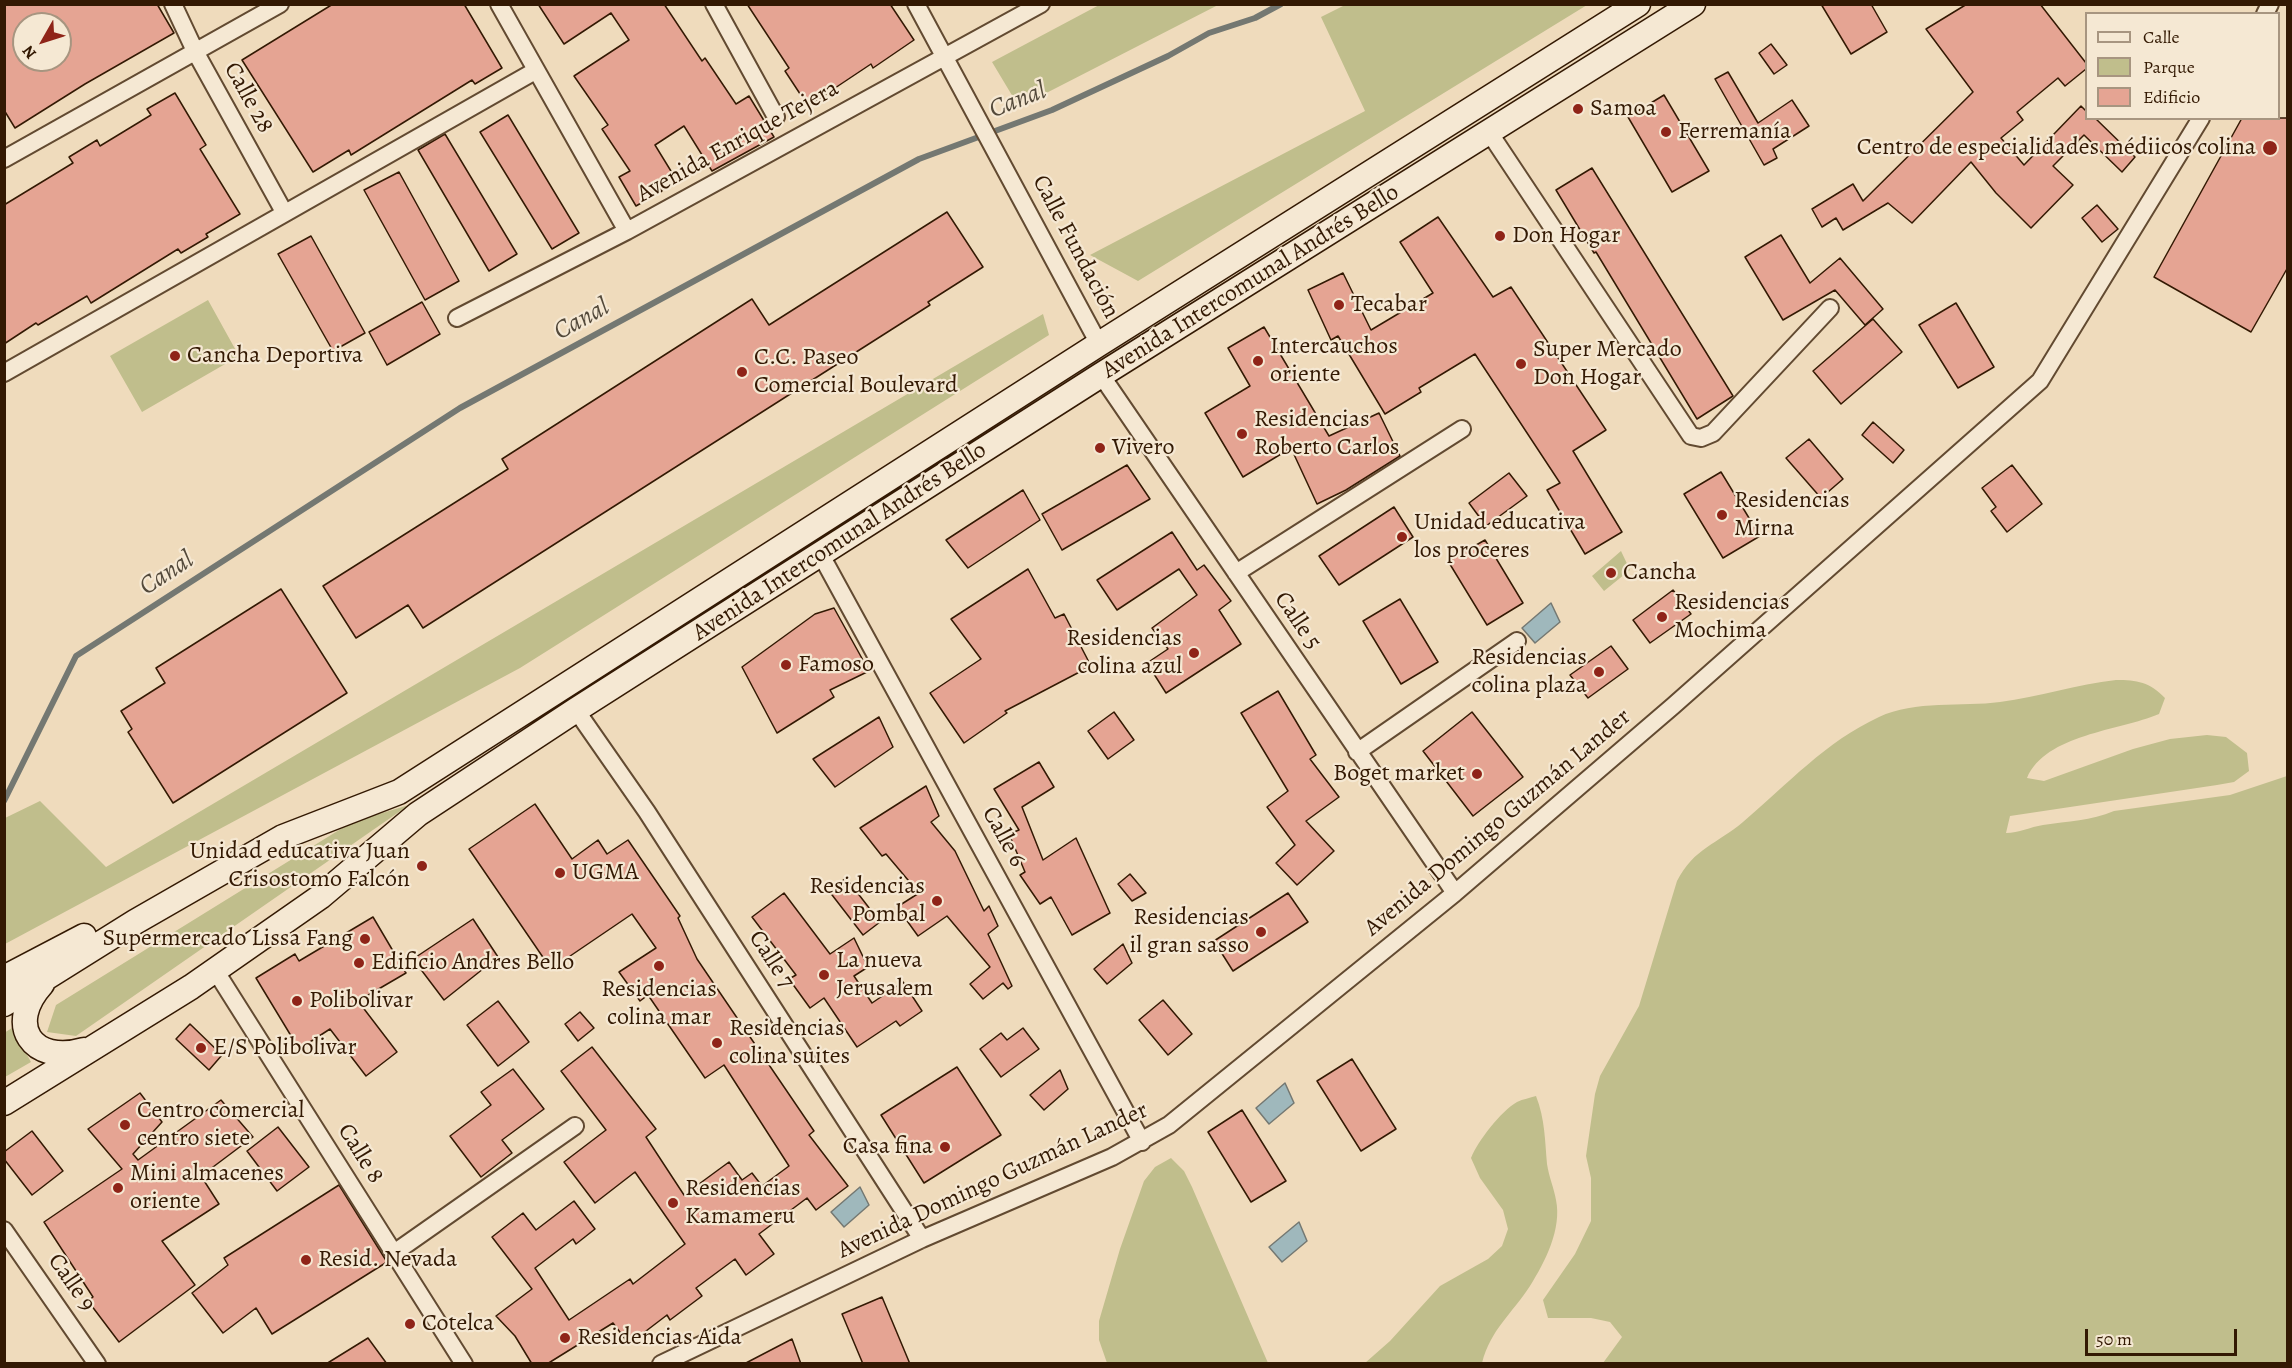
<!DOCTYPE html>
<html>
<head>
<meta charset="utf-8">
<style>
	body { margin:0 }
	#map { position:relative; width:2292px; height:1368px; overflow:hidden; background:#efdbbc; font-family:Alegreya,serif }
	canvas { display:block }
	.frame { position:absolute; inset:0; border:6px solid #331903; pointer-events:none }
	.legend { position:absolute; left:2085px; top:12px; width:195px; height:108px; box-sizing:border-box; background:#f5e8d3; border:2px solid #a79580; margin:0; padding:8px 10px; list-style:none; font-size:18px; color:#331903 }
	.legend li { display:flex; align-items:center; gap:12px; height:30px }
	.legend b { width:30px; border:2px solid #a79580 }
	.north { position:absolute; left:12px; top:12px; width:60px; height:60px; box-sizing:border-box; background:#f5e8d3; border:2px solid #a79580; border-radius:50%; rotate:231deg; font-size:16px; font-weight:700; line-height:24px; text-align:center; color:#331903 }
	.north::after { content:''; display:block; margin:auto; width:21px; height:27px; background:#8f2418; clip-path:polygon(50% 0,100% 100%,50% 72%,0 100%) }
	.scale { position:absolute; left:2085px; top:1329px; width:152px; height:27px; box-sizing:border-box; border:3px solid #331903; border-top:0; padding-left:8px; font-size:18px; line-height:21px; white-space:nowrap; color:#331903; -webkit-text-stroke:4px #f5e8d3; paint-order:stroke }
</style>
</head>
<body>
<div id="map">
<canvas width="2292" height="1368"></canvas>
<div class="frame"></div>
<ul class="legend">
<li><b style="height:8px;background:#f5e8d3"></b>Calle</li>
<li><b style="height:16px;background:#c0be8c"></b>Parque</li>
<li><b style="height:16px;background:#e5a493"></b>Edificio</li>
</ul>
<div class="north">N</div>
<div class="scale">50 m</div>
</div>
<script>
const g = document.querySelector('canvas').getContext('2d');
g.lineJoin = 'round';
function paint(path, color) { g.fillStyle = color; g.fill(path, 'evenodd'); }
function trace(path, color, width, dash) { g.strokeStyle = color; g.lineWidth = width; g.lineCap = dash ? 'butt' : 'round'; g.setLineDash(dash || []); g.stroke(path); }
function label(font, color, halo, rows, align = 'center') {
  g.font = font + ' Alegreya,serif'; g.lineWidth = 4.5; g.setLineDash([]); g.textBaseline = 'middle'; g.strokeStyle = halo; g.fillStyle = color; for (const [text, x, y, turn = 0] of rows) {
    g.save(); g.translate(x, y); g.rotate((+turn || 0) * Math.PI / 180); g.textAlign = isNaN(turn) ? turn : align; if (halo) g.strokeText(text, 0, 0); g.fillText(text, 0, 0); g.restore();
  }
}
paint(new Path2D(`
	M1101 4 1218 5 1019 107 992 62Z
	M1345 5H1587L1138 281 1090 255 1365 111 1321 17Z
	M208 300 239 356 142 412 110 356Z
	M1043 314 1049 335 520 668 5 944V818L40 801 106 867Z
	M1621 551 1630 570 1604 591 1592 576Z
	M2116 680C2137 680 2150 682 2165 698L2159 714C2119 731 2046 734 2027 778L2044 781 2133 749 2170 739 2207 735 2226 737 2247 753 2249 771 2234 782 2217 785 2010 816 2006 833C2019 833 2030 827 2043 825 2068 821 2091 821 2114 811L2230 795 2287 776V1363H1603L1622 1337 1610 1322 1591 1318H1548L1543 1300 1575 1254 1591 1221V1178L1586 1156 1595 1094 1600 1076 1639 1006 1677 881C1694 848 1717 844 1743 822 1788 784 1825 742 1879 717 1915 700 1962 707 2000 702 2039 697 2077 684 2116 680Z
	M409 805 76 1036 47 1032 56 1005 352 822Z
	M12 1028 31 1062 5 1077 4 1033Z
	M1536 1096C1545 1119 1545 1141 1547 1164 1549 1177 1554 1188 1556 1200 1562 1229 1545 1262 1530 1286 1511 1315 1491 1329 1482 1363H1365L1390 1341 1440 1286 1488 1259 1502 1246 1508 1229 1503 1210 1480 1178 1471 1158C1478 1141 1501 1111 1517 1102 1523 1099 1530 1098 1536 1096Z
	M1171 1158 1184 1171 1192 1187 1268 1363H1107L1099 1340V1321L1120 1249 1144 1181 1155 1167Z`), '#c0be8c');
const water = new Path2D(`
	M1551 603 1560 622 1535 643 1522 628Z
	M1285 1083 1294 1103 1269 1124 1256 1108Z
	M860 1187 869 1205 844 1227 831 1212Z
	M1299 1222 1307 1241 1282 1262 1269 1247Z`);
paint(water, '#9fb8bc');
trace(water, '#747872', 1.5);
trace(new Path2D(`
	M4 801 76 656 460 408 919 159 1052 110 1168 56 1209 33 1255 18 1281 4`), '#747872', 6);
const building = new Path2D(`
	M4 4H157L174 33 85 84 15 128 4 110ZM24 24H60V60H24Z
	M333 4H464L502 68 475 84 472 80 351 155 349 150 313 172 242 60Z
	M538 4H664L702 61 705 58 736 104 749 96 774 137 712 171 684 126 655 145 674 176 658 185 662 191 636 206 619 177 630 171 602 129 608 125 574 76 629 40 611 13 564 44Z
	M747 4H890L914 40 873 68 871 64 808 106 785 71 789 68Z
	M1821 4H1871L1887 32 1851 54Z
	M1967 4H2040L2086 63V69L2065 86 2058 78 2017 112 2023 120 2001 138 2024 165 2081 106 2086 111V118H2095L2135 157 2122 172 2084 135 2053 166 2073 185 2031 228 1996 193 1971 162 1912 223 1888 203 1843 230 1836 218 1822 227 1812 209 1853 184 1863 201 1973 92 1926 29Z
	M1771 44 1787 65 1774 74 1759 53Z
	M1728 72 1758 123 1792 100 1809 126 1773 149 1777 158 1764 165 1715 79Z
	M175 93 206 145 200 149 240 214 206 234 208 237 181 253 178 249 91 303 87 296 38 325 36 323 4 344V205L73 163 69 157 97 140 100 146 151 115 147 109Z
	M1664 95 1709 171 1672 192 1628 117Z
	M508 115 579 233 552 249 480 132Z
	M2242 118H2288V267L2251 332 2154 277Z
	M445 134 517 254 489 271 418 150Z
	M1592 168 1733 396 1697 419 1596 252 1594 253 1556 190Z
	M399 172 459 281 425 300 364 190Z
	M2097 205 2118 229 2102 242 2082 218Z
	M947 212 983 267 928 302 930 305 423 628 408 605 356 638 323 586 508 469 502 459 752 299 769 325Z
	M1438 217 1493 297 1511 287 1606 430 1573 451 1622 532 1585 554 1547 490 1560 483 1475 354 1419 388 1421 392 1385 414 1338 336 1331 340 1308 290 1343 273 1371 330 1433 293 1400 242Z
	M1781 235 1810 283 1840 258 1883 309 1865 325 1835 290 1783 320 1745 257Z
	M311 236 365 333 333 351 278 254Z
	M422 302 440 334 387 365 369 332Z
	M1956 303 1994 367 1958 388 1919 325Z
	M1873 319 1902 352 1841 404 1813 371Z
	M1264 327 1329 436 1379 413 1400 456 1346 490 1317 504 1291 448 1243 477 1205 413 1250 386 1228 348Z
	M1873 422 1904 450 1893 463 1862 435Z
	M1809 439 1843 479 1821 498 1786 458Z
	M1127 465 1150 499 1062 550 1042 514Z
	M2012 465 2042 504 2007 532 1991 511 1996 507 1982 488Z
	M1721 472 1760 536 1723 558 1684 494Z
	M1509 473 1527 496 1486 526 1469 503Z
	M1023 490 1040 520 968 568 946 540Z
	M1394 507 1413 537 1339 585 1319 556Z
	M1172 532 1197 570 1204 565 1231 601 1219 610 1241 644 1166 693 1147 663 1168 649 1152 628 1197 595 1179 569 1117 610 1097 580Z
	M1485 540 1523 603 1487 625 1448 561Z
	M1028 569 1055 618 1064 614 1091 666 1005 711 1007 713 964 743 930 693 981 659 951 619Z
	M281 589 347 693 173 803 128 732 132 729 121 711 165 683 156 668Z
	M1673 590 1691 614 1650 643 1633 620Z
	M1400 599 1438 662 1401 684 1363 621Z
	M834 608 869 671 830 690 834 697 777 733 742 667 815 614Z
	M1611 646 1628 669 1588 698 1570 675Z
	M1278 691 1316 755 1310 759 1339 797 1306 821 1334 851 1297 885 1276 863 1295 845 1267 807 1288 791 1241 713Z
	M1114 712 1134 740 1108 759 1088 731Z
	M1472 712 1523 777 1473 816 1423 751Z
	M879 717 893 747 835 787 813 759Z
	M1039 762 1054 787 1022 807 1043 860 1076 838 1110 913 1072 935 1051 897 1040 904 1020 875 1025 872 1009 834 1019 830 994 789Z
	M926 786 939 816 931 822 955 851 984 911 989 906 998 926 988 934 1012 986 1008 989 1003 983 983 999 970 984 990 967 947 916 918 936 897 907 919 893 886 854 882 856 860 828Z
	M535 804 572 859 598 840 607 854 628 840 680 916 678 918 697 959 814 1131 809 1135 848 1186 816 1210 807 1198 759 1234 774 1254 746 1275 735 1259 696 1288 702 1296 670 1320 667 1315 629 1344 613 1323 547 1364H532L515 1336 496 1316 532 1289 492 1237 523 1213 536 1230 574 1201 595 1229 576 1244 573 1239 535 1268 569 1320 630 1279 633 1284 685 1244 635 1172 595 1203 564 1162 606 1130 561 1071 592 1047 656 1129 646 1137 684 1195 729 1162 742 1180 752 1173 762 1186 789 1166 724 1065 705 1078 648 995 640 1001 619 972 656 948 632 914 551 969 469 849Z
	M1130 874 1146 893 1132 901 1118 884Z
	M846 878 880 922 863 935 829 891Z
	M784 893 830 954 854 938 868 967 854 976 872 1003 903 982 922 1011 900 1026 896 1021 857 1047 824 998 810 1008 789 979 796 975 752 917Z
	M1288 893 1308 922 1233 971 1214 941Z
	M373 917 406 973 358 1001 397 1052 366 1076 330 1029 299 1049 256 978 295 954 299 961Z
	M473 919 498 957 444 1000 413 959Z
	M1123 944 1132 963 1107 984 1094 969Z
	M1163 1000 1192 1034 1168 1055 1139 1020Z
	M498 1001 529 1042 498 1066 467 1025Z
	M580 1012 594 1028 578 1041 565 1024Z
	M190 1024 222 1055 209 1070 176 1039Z
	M1023 1028 1039 1049 1001 1077 980 1049 1001 1033 1007 1040Z
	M1352 1059 1396 1129 1361 1151 1317 1081Z
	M957 1067 1001 1135 924 1183 881 1115Z
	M513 1069 544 1109 502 1140 512 1153 481 1177 450 1136 491 1105 481 1092Z
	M1060 1070 1068 1089 1044 1110 1030 1095Z
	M140 1093 162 1122 133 1154 138 1160 221 1100 253 1137 201 1176 219 1204 162 1241 195 1285 119 1342 88 1301 93 1297 44 1222 122 1169 88 1129Z
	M1242 1110 1286 1181 1251 1202 1208 1132Z
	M278 1127 309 1167 277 1191 247 1151Z
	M32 1131 63 1171 32 1195 4 1159V1152Z
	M339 1185 387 1262 272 1334 256 1308 223 1333 192 1293 228 1265 224 1258Z
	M882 1297 910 1364H863L842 1314Z
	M368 1338 387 1364H326Z
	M792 1339 801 1364H744Z`);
paint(building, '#e5a493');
trace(building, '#331903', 1.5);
const minor = new Path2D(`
	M173 4 196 53 284 212
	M499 4 627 231
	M714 4 776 117
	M916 4 1099 344
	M2265 14 2270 4
	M1489 132 1691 436 1701 438 1713 433 1830 308
	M4 159 280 4
	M457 318 627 231 1041 4
	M4 373 535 71
	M1101 375 1455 893
	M821 555 1142 1142
	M1236 573 1462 429
	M576 710 647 812 922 1239
	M1357 752 1517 641
	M215 970 464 1364
	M4 1230 97 1364
	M394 1253 575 1126
	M661 1364 922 1239 1112 1157 1169 1125 1455 893 1673 706 2040 381 2201 118`);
const secondary = new Path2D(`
	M4 978 84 936
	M42 984C5 1025 32 1065 84 1050
	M4 1004 135 922 283 837 399 792 1099 344 1638 4
	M4 1103 191 987 320 897 418 814 576 710 1101 375 1693 4`);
trace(minor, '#624a31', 20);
trace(secondary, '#331903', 27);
trace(minor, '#f5e8d3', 16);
trace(secondary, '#f5e8d3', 24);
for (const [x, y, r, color] of [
	[1578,109,6,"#8f2418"],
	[1666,132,6,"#8f2418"],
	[2270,148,8,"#8f2418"],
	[1500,236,6,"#8f2418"],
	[1339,305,6,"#8f2418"],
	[175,356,6,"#8f2418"],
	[1258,361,6,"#8f2418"],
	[1521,364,6,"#8f2418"],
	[742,372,6,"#8f2418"],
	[1242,434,6,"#8f2418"],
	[1100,448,6,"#8f2418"],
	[1722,515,6,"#8f2418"],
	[1402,537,6,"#8f2418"],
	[1611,573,6,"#8f2418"],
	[1662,617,6,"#8f2418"],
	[1194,653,6,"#8f2418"],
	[786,665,6,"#8f2418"],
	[1599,672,6,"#8f2418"],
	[1477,774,6,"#8f2418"],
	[422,866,6,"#8f2418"],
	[560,873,6,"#8f2418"],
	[937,901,6,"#8f2418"],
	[1261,932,6,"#8f2418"],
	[365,939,6,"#8f2418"],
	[359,963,6,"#8f2418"],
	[659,966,6,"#8f2418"],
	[824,975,6,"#8f2418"],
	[297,1001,6,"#8f2418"],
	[717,1043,6,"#8f2418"],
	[201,1048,6,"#8f2418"],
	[125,1125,6,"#8f2418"],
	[945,1147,6,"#8f2418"],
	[118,1188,6,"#8f2418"],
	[673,1203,6,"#8f2418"],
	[306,1260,6,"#8f2418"],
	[410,1324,6,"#8f2418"],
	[565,1338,6,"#8f2418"]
]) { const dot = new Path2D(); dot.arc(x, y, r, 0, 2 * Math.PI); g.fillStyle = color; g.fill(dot); trace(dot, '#f5e8d3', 2); }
label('24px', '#331903', '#f5e8d3', [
	["Calle 28",248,98,61],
	["Avenida Enrique Tejera",738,142,-29],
	["Calle Fundación",1075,247,62],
	["Avenida Intercomunal Andrés Bello",1251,282,-32],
	["Avenida Intercomunal Andrés Bello",840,542,-33],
	["Calle 5",1297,621,56],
	["Avenida Domingo Guzmán Lander",1498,823,-40],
	["Calle 6",1003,837,61],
	["Calle 7",771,960,57],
	["Calle 8",360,1154,58],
	["Avenida Domingo Guzmán Lander",993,1181,-25],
	["Calle 9",71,1283,55]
]);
label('24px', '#331903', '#f5e8d3', [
	["Samoa",1590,109],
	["Ferremanía",1678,132],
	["Centro de especialidades médiicos colina",2256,148,"right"],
	["Don Hogar",1512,236],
	["Tecabar",1351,305],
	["Intercauchos",1270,347],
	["oriente",1270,375],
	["Super Mercado",1533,350],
	["Don Hogar",1533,378],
	["Cancha Deportiva",187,356],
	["C.C. Paseo",754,358],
	["Comercial Boulevard",754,386],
	["Residencias",1254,420],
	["Roberto Carlos",1254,448],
	["Vivero",1112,448],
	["Residencias",1734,501],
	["Mirna",1734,529],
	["Unidad educativa",1414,523],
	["los proceres",1414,551],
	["Cancha",1623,573],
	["Residencias",1674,603],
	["Mochima",1674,631],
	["Residencias",1182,639,"right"],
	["colina azul",1182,667,"right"],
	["Residencias",1587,658,"right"],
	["colina plaza",1587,686,"right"],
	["Famoso",798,665],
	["Boget market",1465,774,"right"],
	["Unidad educativa Juan",410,852,"right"],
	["Crisostomo Falcón",410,880,"right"],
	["UGMA",572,873],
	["Residencias",925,887,"right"],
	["Pombal",925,915,"right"],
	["Residencias",1249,918,"right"],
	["il gran sasso",1249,946,"right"],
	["Supermercado Lissa Fang",353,939,"right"],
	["La nueva",836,961],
	["Jerusalem",836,989],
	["Edificio Andres Bello",371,963],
	["Residencias",659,990,"center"],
	["colina mar",659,1018,"center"],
	["Polibolivar",309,1001],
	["Residencias",729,1029],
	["colina suites",729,1057],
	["E/S Polibolivar",213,1048],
	["Centro comercial",137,1111],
	["centro siete",137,1139],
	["Casa fina",933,1147,"right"],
	["Mini almacenes",130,1174],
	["oriente",130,1202],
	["Residencias",685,1189],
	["Kamameru",685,1217],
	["Resid. Nevada",318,1260],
	["Cotelca",422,1324],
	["Residencias Aida",577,1338]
], 'left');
label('italic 26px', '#53493a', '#f5e8d3', [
	["Canal",1018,101,-21],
	["Canal",582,320,-29],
	["Canal",167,574,-33]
]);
</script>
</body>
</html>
